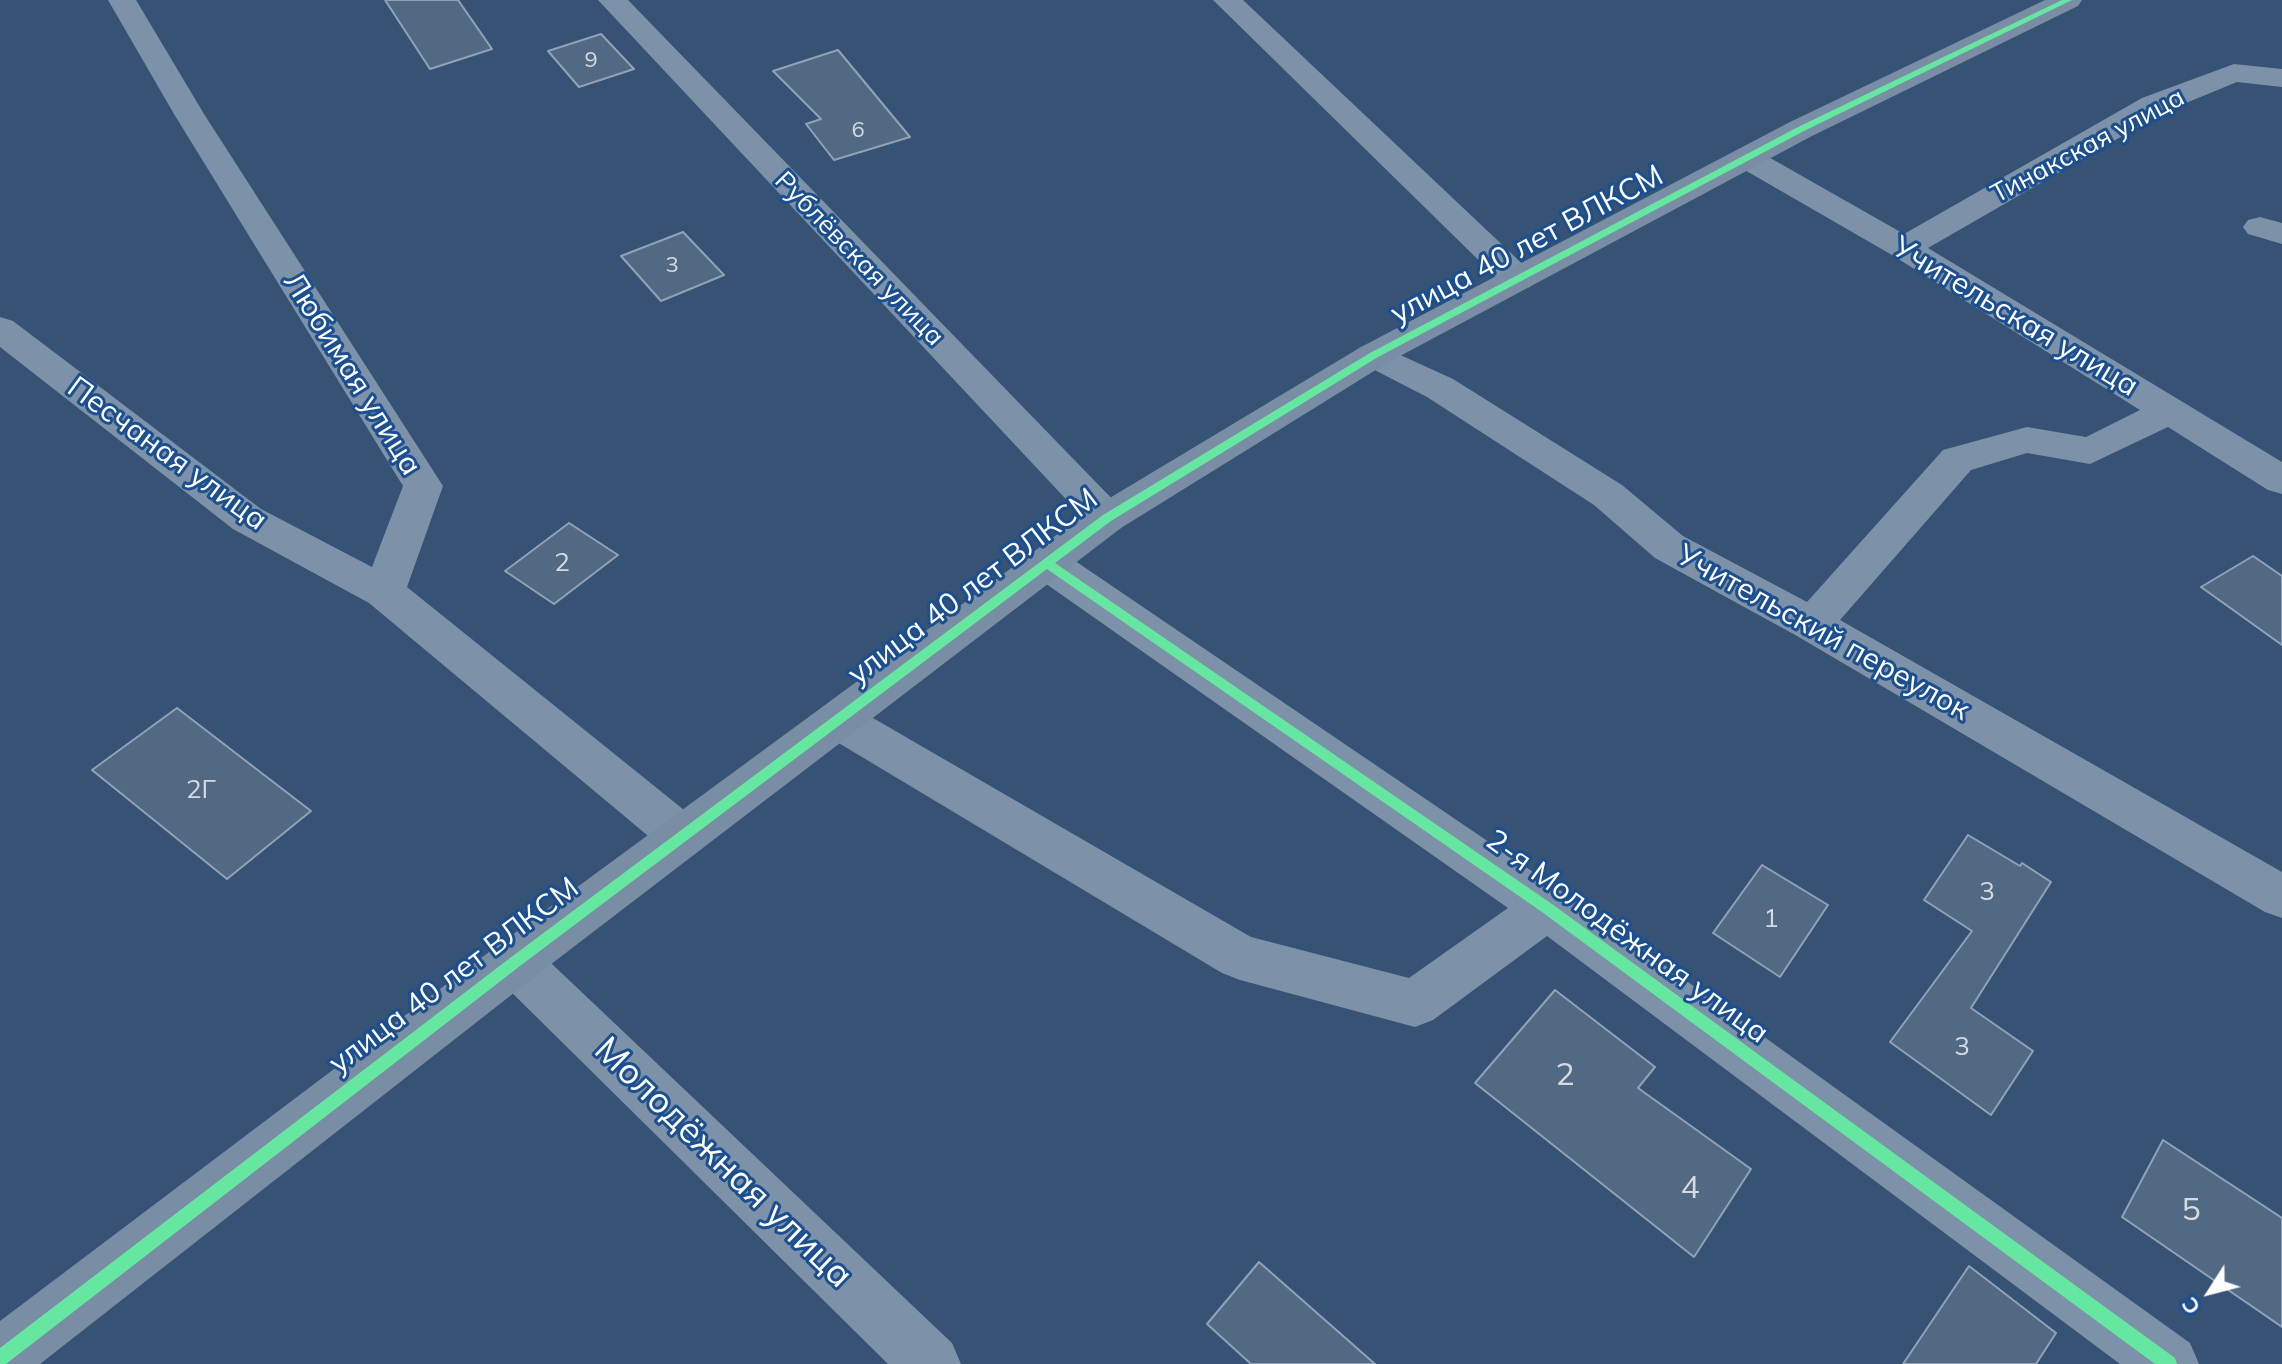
<!DOCTYPE html>
<html>
<head>
<meta charset="utf-8">
<style>
	body { margin:0 }
	#map { position:relative; width:2282px; height:1364px; overflow:hidden; background:#365274; font-family:Mulish,sans-serif }
	canvas { display:block }
	.north { position:absolute; left:2170px; top:1252px; width:80px; height:80px; -webkit-text-stroke:6px #1b4f8f; paint-order:stroke; rotate:234deg; font-size:22px; font-weight:700; line-height:32px; text-align:center; color:#fff }
	.north::after { content:''; display:block; margin:auto; width:28px; height:36px; background:#fff; clip-path:polygon(50% 0,100% 100%,50% 72%,0 100%) }
</style>
</head>
<body>
<div id="map">
<canvas width="2282" height="1364"></canvas>
<div class="north">С</div>
</div>
<script>
const c = document.querySelector('canvas').getContext('2d');
c.lineJoin = 'round';
function paint(path, color) { c.fillStyle = color; c.fill(path, 'evenodd'); }
const shape = rows => new Path2D(rows.map(r => 'M' + r).join(''));
function stroke(path, color, width, dash) { c.strokeStyle = color; c.lineWidth = width; c.lineCap = dash ? 'butt' : 'round'; c.setLineDash(dash || []); c.stroke(path); }
function label(font, color, halo, rows, align = 'center') {
  c.font = font + ' Mulish,sans-serif'; c.lineWidth = 6; c.setLineDash([]); c.textBaseline = 'middle'; c.strokeStyle = halo; c.fillStyle = color; for (const [text, x, y, turn = 0] of rows) {
    c.save(); c.translate(x, y); c.rotate((+turn || 0) * Math.PI / 180); c.textAlign = isNaN(turn) ? turn : align; if (halo) c.strokeText(text, 0, 0); c.fillText(text, 0, 0); c.restore();
  }
}
const building = shape([
	[385,0,458,0,492,49,430,69,385,0],
	[601,34,634,69,579,87,548,51,601,34],
	[838,50,910,137,834,160,806,124,821,119,773,71,838,50],
	[683,232,724,275,661,301,621,256,683,232],
	[569,523,618,555,554,604,505,571,569,523],
	[2253,556,2282,576,2282,645,2201,587,2253,556],
	[177,708,311,811,227,879,92,770,177,708],
	[1968,835,2020,866,2022,863,2051,882,1971,1008,2033,1051,1991,1115,1890,1042,1972,931,1924,900,1968,835],
	[1762,865,1828,905,1780,977,1713,933,1762,865],
	[1555,990,1655,1067,1638,1088,1751,1169,1694,1257,1475,1083,1555,990],
	[2163,1140,2282,1218,2282,1327,2122,1217,2163,1140],
	[1259,1262,1375,1364,1251,1364,1207,1324,1259,1262],
	[1969,1266,2056,1333,2036,1364,1903,1364,1969,1266]
]);
paint(building, '#526984');
stroke(building, '#92a2b6', 2);
paint(shape([
	[108,0,136,0,204,114,443,486,407,587,699,822,706,836,699,850,682,856,665,850,369,603,233,529,0,347,0,317,13,321,261,509,372,567,403,486,174,114,108,0],
	[598,0,628,0,1121,508,1127,518,1121,528,1107,532,1093,528,598,0],
	[1213,0,1243,0,1530,271,1535,279,1530,287,1518,290,1506,287,1213,0],
	[2234,64,2282,69,2282,87,2237,82,2164,112,1928,248,2282,462,2282,494,2268,490,2168,427,2090,464,2027,453,1971,470,1840,620,2282,872,2282,918,2265,912,1797,636,1655,558,1594,505,1427,397,1361,363,1356,355,1361,347,1374,343,1453,379,1622,485,1683,536,1807,602,1943,450,2027,427,2086,437,2140,410,1892,255,1736,165,1731,158,1736,151,1747,148,1758,151,1904,234,2142,98,2234,64],
	[2260,217,2282,223,2282,244,2248,234,2243,227,2248,220,2260,217],
	[1047,548,1062,552,1564,893,2190,1343,2199,1364,2120,1364,1547,936,1433,1020,1415,1027,1240,980,1222,973,822,733,816,720,822,707,838,702,854,707,1251,937,1409,978,1508,908,1032,574,1026,563,1032,552,1047,548],
	[515,939,533,946,952,1343,961,1364,888,1364,497,978,490,962,497,946,515,939]
]), '#7d92a8');
paint(shape([
	[2045,0,2082,0,2078,6,1812,136,1387,363,1121,528,533,978,40,1364,0,1364,0,1321,497,946,1093,508,1361,347,1790,122,2045,0]
]), '#798da4');
paint(shape([
	[2062,0,2072,0,1804,131,1378,357,1111,521,1055,563,1552,904,2175,1358,2177,1364,2155,1364,1542,912,1047,569,520,966,6,1364,0,1364,0,1348,510,958,1103,515,1370,353,1798,127,2062,0]
]), '#66e7a1');
label('22px', '#d4dae0', null, [
	["9",591,60],
	["6",858,130],
	["3",672,265]
]);
label('26px', '#fff', '#1b4f8f', [
	["Тинакская улица",2088,146,-28],
	["Рублёвская улица",859,259,46]
]);
label('26px', '#d4dae0', null, [
	["2",562,563],
	["2Г",201,790],
	["3",1987,892],
	["1",1771,919],
	["3",1962,1047]
]);
label('30px', '#fff', '#1b4f8f', [
	["улица 40 лет ВЛКСМ",1527,245,-28],
	["Учительская улица",2015,317,31],
	["Любимая улица",352,374,58],
	["Песчаная улица",167,454,36],
	["улица 40 лет ВЛКСМ",973,587,-37],
	["Учительский переулок",1823,633,29],
	["2-я Молодёжная улица",1627,937,36],
	["улица 40 лет ВЛКСМ",454,976,-37]
]);
label('32px', '#d4dae0', null, [
	["2",1565,1075],
	["4",1690,1188],
	["5",2191,1210]
]);
label('36px', '#fff', '#1b4f8f', [
	["Молодёжная улица",723,1163,44]
]);
</script>
</body>
</html>
